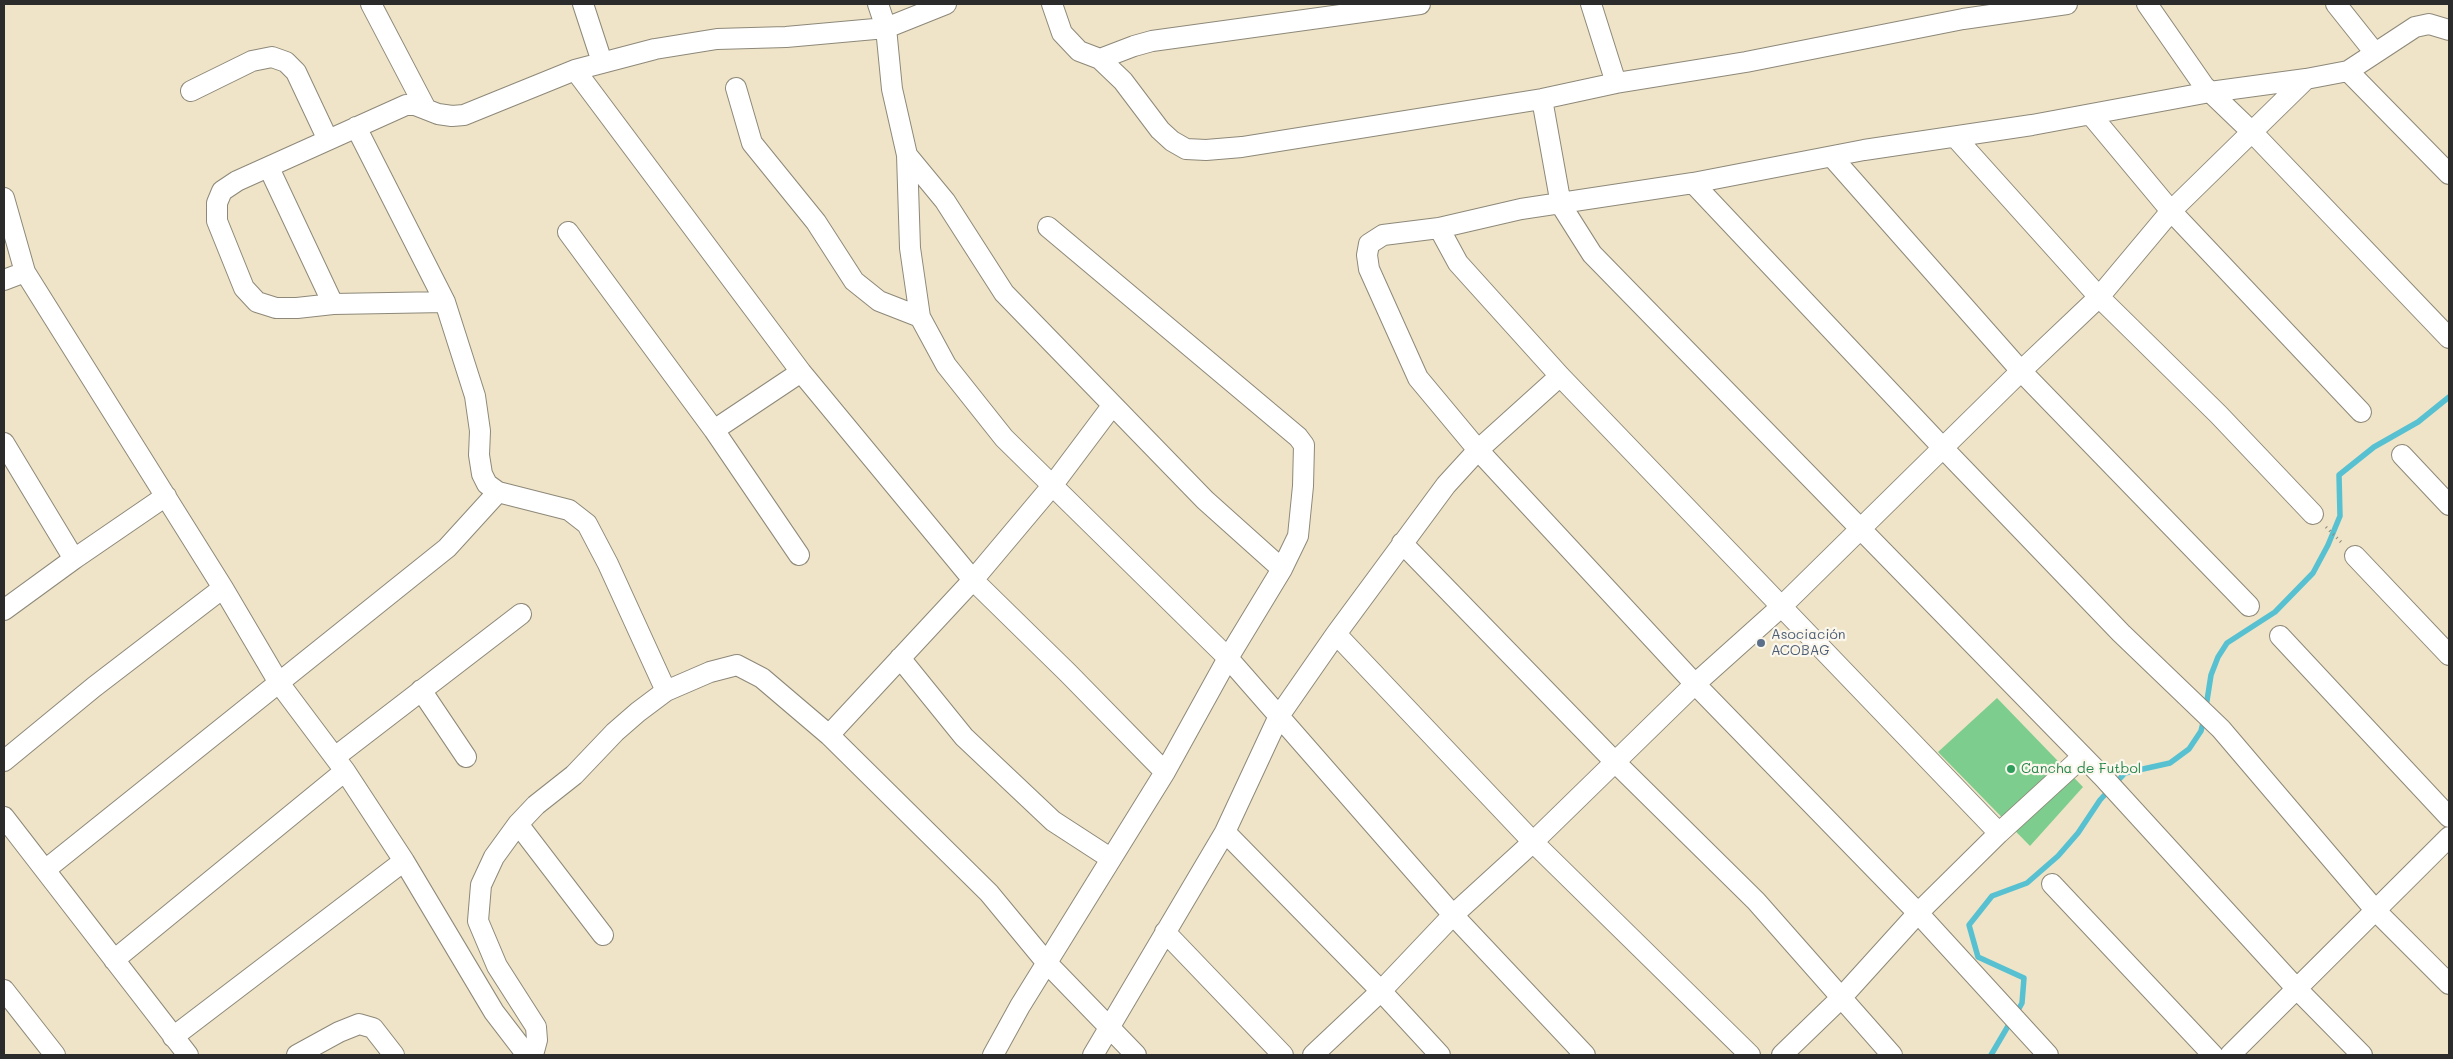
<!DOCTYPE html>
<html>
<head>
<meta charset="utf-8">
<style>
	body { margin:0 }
	#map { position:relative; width:2453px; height:1059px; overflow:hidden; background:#efe4c7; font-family:Mali,sans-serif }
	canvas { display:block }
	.frame { position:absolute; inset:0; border:5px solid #2b2b2b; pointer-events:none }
</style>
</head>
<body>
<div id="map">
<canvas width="2453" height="1059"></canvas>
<div class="frame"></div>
</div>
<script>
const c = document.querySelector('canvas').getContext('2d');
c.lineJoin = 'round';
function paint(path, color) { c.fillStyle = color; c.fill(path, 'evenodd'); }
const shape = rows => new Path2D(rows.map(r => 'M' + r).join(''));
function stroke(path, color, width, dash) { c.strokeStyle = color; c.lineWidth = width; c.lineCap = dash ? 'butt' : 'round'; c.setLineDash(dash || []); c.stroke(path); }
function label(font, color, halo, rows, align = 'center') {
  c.font = font + ' Mali,sans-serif'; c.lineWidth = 4.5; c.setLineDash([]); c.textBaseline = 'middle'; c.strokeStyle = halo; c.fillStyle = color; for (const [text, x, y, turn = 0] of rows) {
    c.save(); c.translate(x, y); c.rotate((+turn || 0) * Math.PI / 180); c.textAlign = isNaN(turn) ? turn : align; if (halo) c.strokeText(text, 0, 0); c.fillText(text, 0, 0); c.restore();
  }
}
paint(shape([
	[1997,698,2083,787,2030,846,1938,752]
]), '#7dce8e');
stroke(shape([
	[2206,707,2211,675,2218,657,2227,643,2275,612,2313,573,2328,545,2340,516,2339,475,2374,447,2418,422,2449,397],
	[2016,1014,2022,1003,2024,978,1978,957,1969,925,1992,896,2027,883,2058,856,2078,833,2100,800,2125,773,2170,763,2189,749,2201,731,2204,719],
	[1991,1055,2011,1021]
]), '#57c1d2', 5.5);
const minor = shape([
	[371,4,426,109],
	[583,4,602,62],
	[878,4,886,28,892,89,907,155,910,248,920,317,946,365,1004,438,1228,658,1453,915,1585,1055],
	[1052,4,1062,33,1079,51,1100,59,1134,46,1152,41,1420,4],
	[1591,4,1616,83],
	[2147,4,2204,86,2252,132,2449,338],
	[2336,4,2375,53],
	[1100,59,1123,81,1160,130,1172,141,1186,149,1206,150,1242,147,1542,99,1616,83,1746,62,1963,19,2067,4],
	[575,70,801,372,973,580,1068,673,1165,772],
	[2348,71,2449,174],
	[736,88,752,143,816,222,854,281,879,301,920,317],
	[191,91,252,61,272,57,286,62,296,72,328,140],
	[1542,99,1561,205,1592,254,2103,777,2296,988,2362,1055],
	[2091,115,2171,211,2361,412],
	[356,127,445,302,475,396,480,431,479,455,482,474,487,484,498,492,569,510,587,524,608,564,666,691],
	[1956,138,2099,297,2219,415,2313,514],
	[907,155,945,201,1004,293,1205,500,1282,569],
	[1832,157,2021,371,2249,606],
	[269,168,333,304],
	[1693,183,1943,448,2121,633,2221,729,2376,911,2449,984],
	[4,198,25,272,223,588,279,683,345,771,404,861,494,1012,527,1055],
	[1439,228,1458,263,1560,376,1999,833,1918,913,1841,998,1782,1055],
	[568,232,714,430,799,555],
	[4,280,25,272],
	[445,302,333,304,297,308,276,308,257,302,244,288,217,221,217,203,222,191,237,181,406,105,415,105,438,114,452,116,464,115,575,70,655,49,717,39,786,37,886,28,946,4],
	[714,430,801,372],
	[4,443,74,559],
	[2402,455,2449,505],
	[1402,543,1616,763,1756,901,1892,1055],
	[2355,556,2449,655],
	[4,610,74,559,166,496],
	[1336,634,1533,842,1750,1055],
	[2280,636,2449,817],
	[900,658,964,737,1053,821,1110,858],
	[421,690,466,757],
	[829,735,973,580,1052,486,1112,406],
	[335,757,521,614],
	[4,761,94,687,223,588],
	[4,817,188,1055],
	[518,824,603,935],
	[1225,832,1381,991,1440,1055],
	[1999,833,2082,757],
	[45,870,447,548,498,492],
	[2052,884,2213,1055],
	[1165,932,1283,1055],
	[114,960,345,771],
	[4,990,55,1055],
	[173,1037,404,861],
	[297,1055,339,1032,359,1024,373,1028,394,1055],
	[533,1055,537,1040,536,1027,497,966,478,921,481,885,494,857,518,824,536,805,574,775,615,732,638,712,666,691,710,672,737,665,762,678,829,735,989,893,1046,962,1136,1055],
	[993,1055,1020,1006,1165,772,1228,658,1282,569,1298,536,1303,486,1304,445,1298,437,1048,227],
	[1093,1055,1225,832,1279,716,1336,634,1446,485,1478,450,1560,376],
	[1313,1055,1381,991,1453,915,1533,842,1695,684,1782,606,2021,371,2099,297,2171,211,2306,79,2348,71,2415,27,2429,24,2449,30],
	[2048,1055,1918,913,1695,684,1478,450,1418,378,1369,269,1367,255,1369,244,1383,235,1439,228,1521,209,1693,183,1864,150,2032,125,2210,92,2306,79],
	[2230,1055,2449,837]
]);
stroke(minor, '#8d8879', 22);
stroke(shape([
	[2326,527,2342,543]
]), '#8d8879', 3, [1, 4]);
stroke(minor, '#fff', 20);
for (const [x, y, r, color] of [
	[1761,643,5,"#5c6f8a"],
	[2011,769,5,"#2e9e5b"]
]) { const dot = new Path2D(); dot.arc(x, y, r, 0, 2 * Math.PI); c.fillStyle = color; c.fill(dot); stroke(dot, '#fbf7ec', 2); }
label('14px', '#4e5e75', '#fbf7ec', [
	["Asociación",1771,635],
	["ACOBAG",1771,651]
], 'left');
label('14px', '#27864d', '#fbf7ec', [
	["Cancha de Futbol",2021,769]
], 'left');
</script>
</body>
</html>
